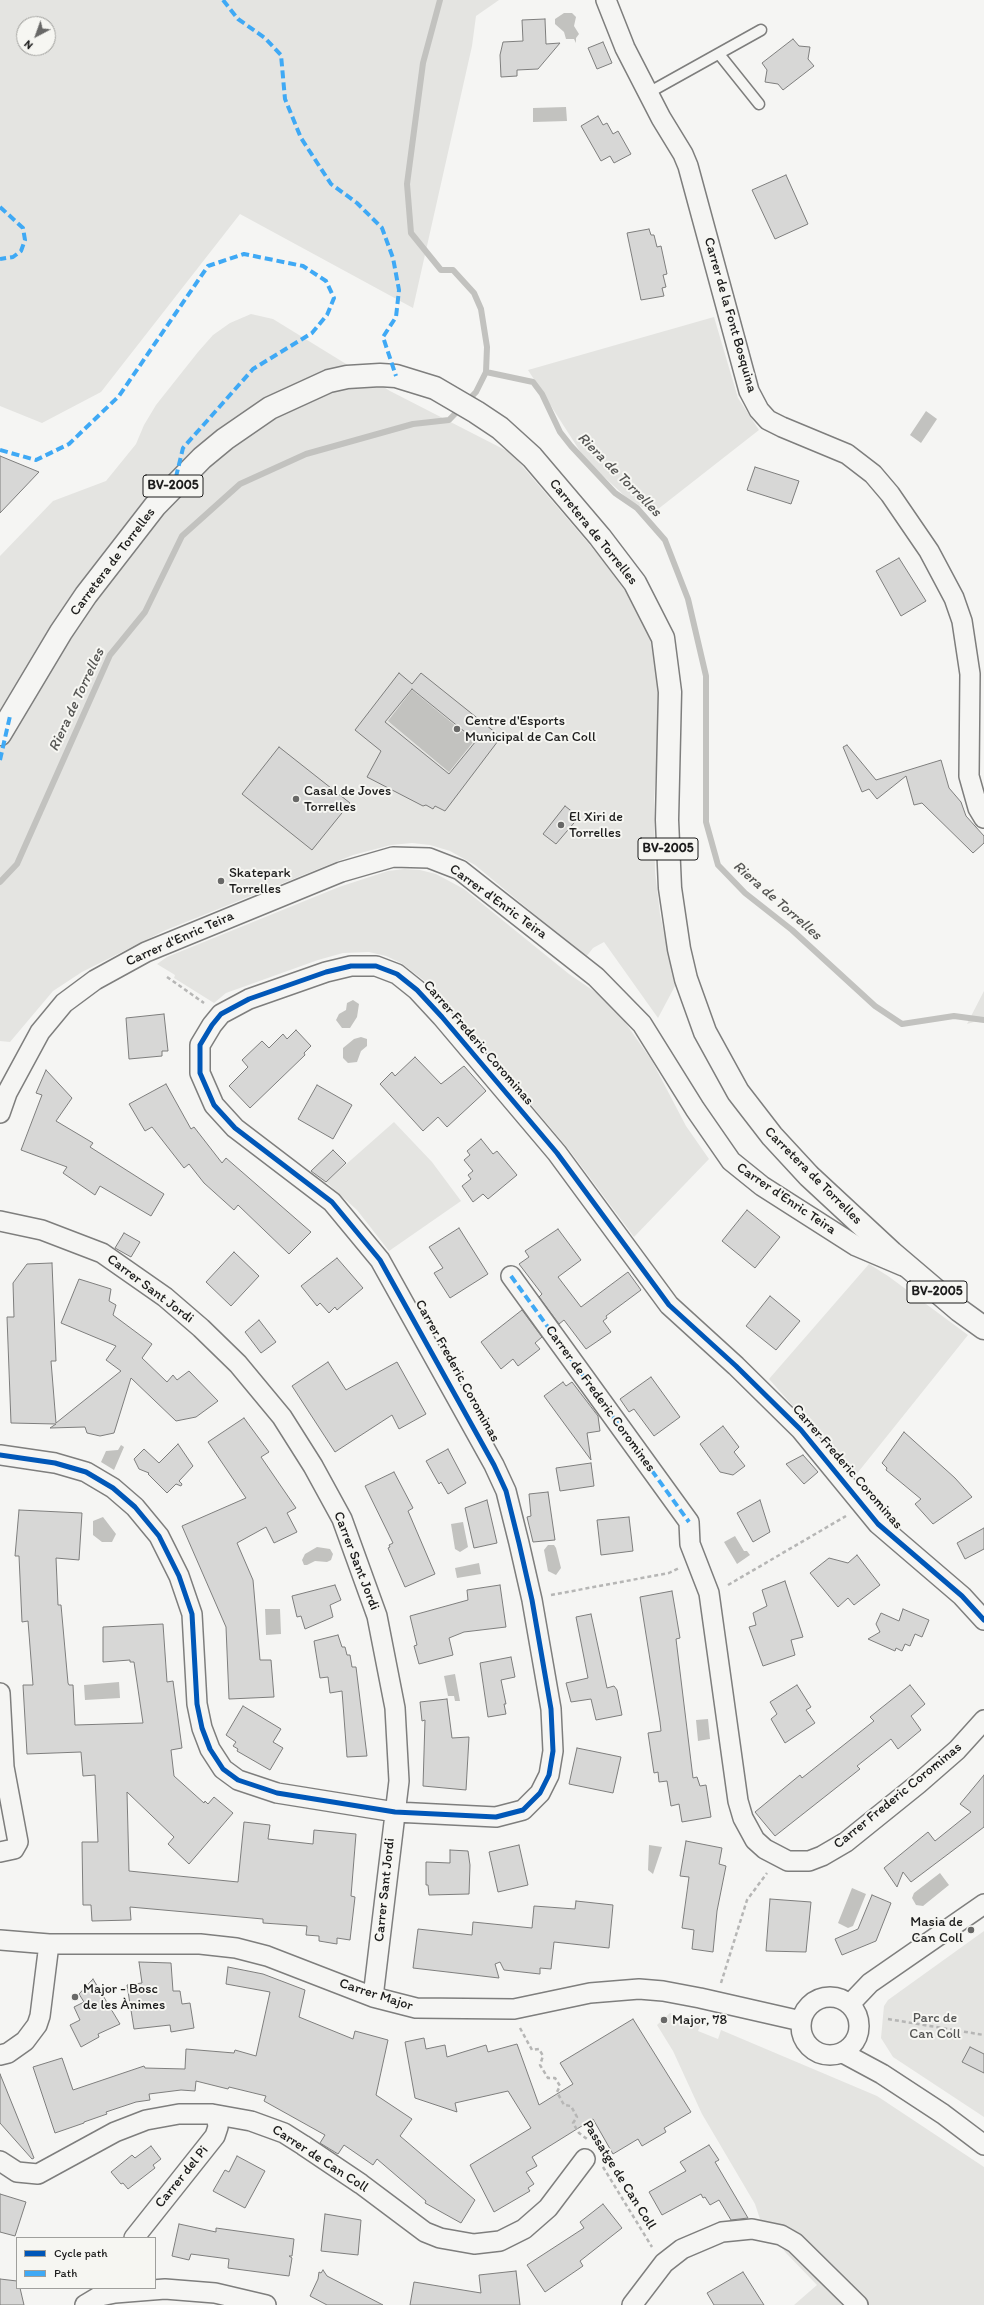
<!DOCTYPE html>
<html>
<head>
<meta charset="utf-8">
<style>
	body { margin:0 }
	#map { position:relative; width:984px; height:2305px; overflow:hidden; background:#f5f5f3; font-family:Itim,sans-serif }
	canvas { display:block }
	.legend { position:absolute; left:16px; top:2237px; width:140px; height:52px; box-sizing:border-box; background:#f6f6f2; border:1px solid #9f9f9c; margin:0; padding:5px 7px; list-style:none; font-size:12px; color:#1c1c1c }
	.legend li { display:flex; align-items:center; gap:8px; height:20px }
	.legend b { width:20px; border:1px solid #9f9f9c }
	.north { position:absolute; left:16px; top:16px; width:40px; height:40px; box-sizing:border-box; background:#f6f6f2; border:1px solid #9f9f9c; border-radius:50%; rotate:221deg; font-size:11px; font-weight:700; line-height:16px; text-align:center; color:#1c1c1c }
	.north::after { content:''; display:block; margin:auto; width:14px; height:18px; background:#686867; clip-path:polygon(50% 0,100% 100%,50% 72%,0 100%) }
</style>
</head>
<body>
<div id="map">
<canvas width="984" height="2305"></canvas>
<ul class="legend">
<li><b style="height:5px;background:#0057b8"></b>Cycle path</li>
<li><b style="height:5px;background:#3fa9f5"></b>Path</li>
</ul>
<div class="north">N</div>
</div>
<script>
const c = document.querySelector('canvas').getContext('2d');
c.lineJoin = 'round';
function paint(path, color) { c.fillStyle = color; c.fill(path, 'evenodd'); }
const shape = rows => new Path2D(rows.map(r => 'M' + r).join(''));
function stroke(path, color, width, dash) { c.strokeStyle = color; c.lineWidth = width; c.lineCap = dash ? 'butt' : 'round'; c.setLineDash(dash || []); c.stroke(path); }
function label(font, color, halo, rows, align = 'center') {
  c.font = font + ' Itim,sans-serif'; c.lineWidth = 4; c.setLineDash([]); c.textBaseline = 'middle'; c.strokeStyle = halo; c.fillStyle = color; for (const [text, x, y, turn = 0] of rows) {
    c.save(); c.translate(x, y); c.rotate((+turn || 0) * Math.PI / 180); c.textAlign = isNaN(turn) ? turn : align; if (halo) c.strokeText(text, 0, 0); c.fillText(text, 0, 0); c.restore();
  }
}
paint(shape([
	[0,0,499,0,476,16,472,46,413,308,240,214,101,392,42,423,0,406],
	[24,24,48,24,48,48,24,48],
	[251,314,273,319,390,391,511,453,601,558,633,602,647,629,654,654,658,678,660,708,654,799,655,872,660,914,675,986,658,1018,604,942,593,948,586,957,475,865,450,851,430,845,412,843,391,845,353,855,166,930,82,972,53,991,10,1042,0,1041,0,556,53,501,106,481,136,444,144,425,156,405,198,352,213,335,230,323],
	[714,317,738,398,759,430,653,513,629,500,585,459,528,370],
	[404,869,420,870,436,874,464,889,569,974,604,998,618,1012,652,1061,686,1126,709,1159,634,1237,570,1151,465,1026,426,982,401,963,386,956,369,952,343,953,318,960,226,993,214,1003,174,978,175,975,157,964,167,957,339,887,388,871],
	[984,991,984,1019,967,1024],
	[394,1122,432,1162,461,1201,389,1251,357,1210,326,1182],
	[869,1264,888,1276,968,1335,855,1476,769,1379],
	[984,1931,984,2117,893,2057,881,2038,884,2006,888,2000],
	[670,2013,702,2022,698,2031,718,2039,721,2030,877,2096,984,2167,984,2305,794,2305,817,2285,786,2253,760,2219,755,2204,702,2114,673,2051,657,2025]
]), '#e4e4e1');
paint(shape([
	[564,13,572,13,576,17,574,26,579,34,576,38,576,43,574,39,566,39,564,32,555,24,555,19],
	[566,107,567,121,533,122,533,108],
	[926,411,937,419,921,443,910,435],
	[412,690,474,741,449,772,388,721],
	[353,1000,359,1004,357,1017,350,1028,342,1028,336,1020,339,1014,346,1010,347,1003],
	[361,1037,367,1039,367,1046,361,1051,357,1062,348,1063,343,1058,343,1048,354,1039],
	[121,1445,124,1447,114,1470,101,1462,106,1451,118,1450],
	[103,1517,116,1534,112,1542,102,1542,93,1535,93,1521],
	[463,1522,468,1547,460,1552,455,1549,451,1524],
	[735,1536,744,1551,747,1551,750,1555,737,1564,724,1542],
	[548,1545,554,1545,556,1548,561,1568,556,1575,548,1571,544,1550],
	[317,1547,330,1549,333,1554,331,1560,327,1562,315,1561,307,1565,304,1565,302,1560,305,1554],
	[479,1563,481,1574,457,1578,455,1568],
	[265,1609,280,1609,281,1634,266,1635],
	[455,1674,460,1701,455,1701,454,1696,448,1696,444,1676],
	[119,1682,120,1698,85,1700,84,1685],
	[708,1719,710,1739,698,1741,696,1720],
	[649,1845,662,1847,653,1874,648,1870],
	[940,1873,949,1885,923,1906,916,1905,912,1898,914,1893],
	[852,1888,866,1894,853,1926,848,1928,838,1923]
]), '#c2c2bf');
stroke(shape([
	[440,0,423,63,407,184,411,233,441,270,453,270,474,293,481,309,487,347,486,372],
	[0,882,17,864,110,655,145,612,182,536,240,484,306,454,413,424,449,420,476,392,486,372,533,382,542,394,560,432,571,446,615,493,637,508,665,540,688,599,706,676,706,822,718,865,745,893,792,930,875,1006,902,1024,954,1016,984,1020]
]), '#c2c2bf', 6);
const building = shape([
	[545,19,546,44,560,43,538,69,517,70,517,76,501,77,500,55,503,42,523,41,522,20,545,19],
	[793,39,799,46,810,47,808,59,814,66,783,90,778,84,765,82,767,70,762,63,793,39],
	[603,42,612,63,597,69,588,48,603,42],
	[598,116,603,125,607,123,613,134,618,131,631,154,614,163,610,156,601,161,581,126,598,116],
	[786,175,808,224,775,239,752,190,786,175],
	[649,229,651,235,654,235,657,247,661,246,667,274,663,275,666,287,662,288,664,296,641,300,627,233,649,229],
	[0,456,39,472,0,513,0,456],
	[755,467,799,481,791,504,747,490,755,467],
	[899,558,926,601,901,616,876,571,899,558],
	[399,673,412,684,421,673,501,737,445,811,435,806,433,809,426,805,423,806,367,777,381,751,355,730,399,673],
	[412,689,476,741,449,774,385,722,412,689],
	[847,745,876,780,941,760,949,788,961,802,966,816,984,836,984,843,973,853,922,803,914,805,906,776,877,799,869,789,862,792,843,747,847,745],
	[279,747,350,803,312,850,242,794,279,747],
	[565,806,579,817,556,844,543,834,565,806],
	[164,1014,168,1051,162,1051,162,1056,129,1059,126,1018,164,1014],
	[296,1030,311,1046,304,1053,305,1055,250,1108,229,1086,248,1067,242,1060,262,1041,269,1048,283,1034,287,1039,296,1030],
	[415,1057,441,1084,464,1066,486,1091,447,1127,438,1117,423,1131,380,1084,392,1072,395,1076,415,1057],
	[46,1070,72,1098,56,1121,93,1143,90,1147,164,1194,151,1216,100,1186,95,1195,63,1173,67,1167,21,1150,42,1095,36,1093,46,1070],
	[166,1084,191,1129,194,1127,222,1163,226,1158,311,1232,289,1254,238,1205,234,1210,204,1183,189,1164,184,1168,152,1127,145,1131,129,1104,166,1084],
	[317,1085,352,1105,333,1139,298,1119,317,1085],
	[481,1139,493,1154,497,1151,517,1175,488,1199,483,1194,473,1202,462,1186,471,1179,468,1175,473,1171,464,1160,470,1155,467,1151,481,1139],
	[333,1150,346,1163,326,1182,311,1171,333,1150],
	[747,1210,780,1237,755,1268,722,1241,747,1210],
	[459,1228,488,1274,450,1298,434,1273,443,1268,429,1247,459,1228],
	[558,1229,581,1260,558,1277,581,1307,628,1272,641,1290,606,1316,607,1318,603,1321,611,1332,586,1349,564,1320,559,1324,539,1297,542,1294,519,1264,529,1257,525,1251,558,1229],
	[124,1233,140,1242,131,1257,115,1248,124,1233],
	[234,1252,259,1276,231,1306,206,1282,234,1252],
	[337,1258,363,1288,337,1310,335,1307,329,1313,320,1303,317,1306,301,1286,337,1258],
	[52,1263,56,1361,51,1361,56,1423,121,1371,106,1360,116,1346,61,1323,79,1279,111,1289,109,1301,116,1305,113,1315,152,1344,142,1358,167,1382,173,1375,177,1380,189,1371,218,1401,196,1417,176,1421,131,1378,114,1433,100,1436,87,1433,85,1427,50,1428,56,1424,11,1423,7,1317,14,1317,13,1283,27,1264,52,1263],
	[770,1296,800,1321,776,1350,746,1326,770,1296],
	[522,1310,542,1337,535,1343,540,1349,518,1366,513,1359,501,1369,481,1342,522,1310],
	[259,1320,276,1342,261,1353,245,1332,259,1320],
	[328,1362,346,1390,397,1362,426,1414,399,1429,392,1415,335,1452,292,1386,328,1362],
	[651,1377,680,1417,654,1436,634,1409,629,1412,620,1399,651,1377],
	[563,1382,566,1386,572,1382,598,1416,600,1431,587,1433,591,1460,544,1396,563,1382],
	[244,1418,269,1452,261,1457,296,1508,287,1513,297,1532,274,1543,266,1527,237,1543,253,1580,260,1660,271,1660,274,1697,229,1699,226,1627,182,1526,246,1498,208,1442,244,1418],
	[723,1426,739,1447,734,1452,745,1466,733,1475,720,1472,700,1444,723,1426],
	[904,1432,955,1478,972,1497,933,1524,915,1504,921,1499,886,1470,887,1468,882,1463,904,1432],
	[178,1444,193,1466,179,1481,182,1484,181,1486,176,1484,167,1493,148,1474,149,1473,139,1469,134,1459,144,1449,159,1463,178,1444],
	[448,1449,466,1483,448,1494,441,1482,439,1484,426,1461,448,1449],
	[803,1455,818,1472,804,1484,786,1464,803,1455],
	[591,1463,594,1486,560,1491,556,1468,591,1463],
	[394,1472,413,1508,408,1511,435,1574,405,1587,388,1548,390,1547,389,1545,393,1543,365,1486,394,1472],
	[548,1492,555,1540,533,1542,527,1517,531,1516,529,1494,548,1492],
	[487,1500,497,1543,474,1548,465,1508,487,1500],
	[760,1500,770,1532,753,1542,737,1513,760,1500],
	[19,1510,82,1513,79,1560,56,1558,58,1605,61,1605,68,1683,69,1685,73,1685,75,1725,143,1723,134,1662,130,1662,130,1660,103,1662,103,1627,163,1624,167,1682,173,1681,182,1748,171,1750,174,1776,204,1803,205,1801,208,1804,214,1797,233,1813,189,1864,168,1844,174,1837,127,1792,129,1871,238,1882,244,1822,270,1825,268,1839,313,1844,314,1830,356,1834,351,1896,355,1897,350,1940,337,1938,337,1944,319,1941,319,1936,306,1935,307,1926,263,1923,263,1919,130,1907,131,1920,92,1921,91,1905,83,1905,82,1842,98,1842,95,1775,83,1776,81,1752,27,1754,23,1685,33,1685,28,1621,22,1622,19,1556,15,1556,19,1510],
	[629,1517,633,1551,601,1555,597,1520,629,1517],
	[984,1528,984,1549,965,1559,957,1543,984,1528],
	[857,1555,880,1585,854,1605,848,1598,838,1607,810,1573,829,1558,848,1563,857,1555],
	[785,1581,803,1637,791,1640,795,1655,763,1666,749,1627,756,1625,753,1613,767,1606,762,1590,785,1581],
	[335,1585,341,1600,330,1605,333,1617,305,1629,301,1616,297,1617,292,1596,335,1585],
	[500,1585,506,1627,464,1632,449,1638,453,1655,419,1664,414,1646,417,1645,410,1616,468,1600,467,1590,500,1585],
	[672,1591,680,1638,676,1639,693,1778,697,1777,700,1786,706,1785,711,1817,682,1822,679,1804,671,1806,667,1781,659,1782,658,1772,654,1773,648,1733,661,1731,660,1722,640,1597,672,1591],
	[903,1609,929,1620,922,1637,915,1634,910,1646,905,1644,902,1651,896,1648,895,1651,868,1639,880,1632,876,1624,881,1613,899,1621,903,1609],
	[591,1614,607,1688,614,1686,617,1690,622,1715,596,1720,591,1699,571,1702,566,1683,588,1678,576,1617,591,1614],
	[338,1635,342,1647,345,1647,347,1655,350,1655,352,1667,356,1667,367,1756,347,1757,342,1691,330,1693,328,1677,320,1678,314,1641,338,1635],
	[511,1657,515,1677,501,1680,506,1704,504,1704,506,1714,488,1717,480,1663,511,1657],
	[797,1685,811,1707,806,1710,815,1723,785,1743,771,1719,777,1714,770,1702,797,1685],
	[910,1685,925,1704,911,1716,921,1730,898,1749,891,1739,857,1766,860,1769,775,1836,755,1812,800,1775,802,1778,874,1721,870,1717,910,1685],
	[447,1699,452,1738,469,1737,466,1790,423,1786,425,1720,422,1721,420,1702,447,1699],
	[243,1706,281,1729,273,1742,283,1748,270,1770,237,1751,238,1749,233,1746,236,1742,226,1735,243,1706],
	[577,1748,621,1757,613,1793,569,1784,577,1748],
	[984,1775,984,1827,911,1882,903,1872,897,1887,884,1868,928,1832,935,1841,971,1812,960,1804,984,1775],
	[686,1841,722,1848,719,1864,726,1866,717,1911,713,1952,692,1949,694,1930,682,1928,689,1877,680,1876,686,1841],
	[519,1845,528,1885,498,1892,489,1852,519,1845],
	[450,1850,468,1851,470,1865,469,1894,429,1895,428,1885,426,1885,426,1862,450,1863,450,1850],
	[872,1895,891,1903,876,1941,842,1955,835,1939,858,1929,872,1895],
	[770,1899,811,1902,806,1952,766,1951,770,1899],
	[576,1901,613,1905,609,1948,554,1942,551,1969,540,1968,540,1974,504,1970,500,1962,495,1964,499,1978,413,1968,418,1929,472,1935,473,1922,532,1928,534,1906,575,1909,576,1901],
	[139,1962,171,1963,173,1991,180,1991,182,2004,190,2003,194,2028,171,2032,170,2025,134,2029,127,1985,142,1983,139,1962],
	[228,1967,263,1974,305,1990,299,2017,353,2039,355,2031,388,2040,376,2095,412,2119,400,2136,475,2200,461,2223,425,2203,426,2201,377,2159,373,2165,344,2145,338,2154,320,2143,325,2135,264,2101,266,2096,229,2087,228,2089,196,2081,195,2091,181,2090,149,2094,150,2100,136,2102,106,2112,107,2114,84,2122,84,2123,55,2133,33,2067,62,2058,73,2090,144,2066,145,2068,185,2069,186,2049,234,2053,235,2050,256,2056,270,1992,226,1984,228,1967],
	[93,1979,120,2024,98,2034,99,2037,81,2047,70,2025,80,2020,74,2007,84,2002,79,1994,93,1979],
	[633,2019,691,2112,664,2128,666,2132,642,2146,638,2139,613,2154,593,2119,532,2157,537,2166,526,2172,534,2184,528,2188,530,2191,494,2212,470,2165,531,2128,508,2091,455,2103,457,2112,415,2098,405,2042,424,2038,426,2049,445,2045,447,2057,486,2045,488,2052,517,2044,539,2105,573,2084,560,2063,633,2019],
	[970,2047,984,2054,984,2073,962,2062,970,2047],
	[0,2074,34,2158,32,2159,0,2123,0,2074],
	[709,2145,719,2160,715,2162,748,2218,731,2220,719,2200,710,2205,705,2197,703,2198,701,2194,662,2215,649,2192,686,2171,680,2162,709,2145],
	[151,2146,161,2159,153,2165,155,2168,128,2189,123,2183,121,2184,111,2172,132,2155,135,2158,151,2146],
	[237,2156,265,2171,245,2208,213,2191,225,2170,229,2172,237,2156],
	[0,2194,26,2202,15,2236,0,2232,0,2194],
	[603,2204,622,2228,580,2261,583,2266,545,2292,527,2265,584,2228,580,2222,603,2204],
	[325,2214,361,2220,358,2255,321,2251,325,2214],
	[179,2224,216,2232,216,2228,294,2239,292,2256,289,2256,292,2258,289,2276,228,2268,229,2259,191,2254,189,2260,172,2256,179,2224],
	[323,2270,327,2276,383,2305,327,2305,310,2296,318,2279,319,2272,321,2273,323,2270],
	[516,2271,520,2305,410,2305,414,2282,481,2293,479,2275,516,2271],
	[743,2272,764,2305,714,2305,707,2293,743,2272],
	[0,2279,17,2281,17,2288,20,2288,24,2305,0,2305,0,2279]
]);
paint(building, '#d7d7d6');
stroke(building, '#7e7e7d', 1);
const service = shape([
	[719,54,759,104],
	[648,93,761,30]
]);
const minor = shape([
	[606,0,625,48,661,118,683,154,688,166,749,391,759,410,768,420,782,427,847,454,873,474,890,494,929,551,954,598,962,621,970,674,969,776,978,808,984,818],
	[0,1113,7,1093,40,1032,64,1003,95,980,146,952,341,872,393,857,429,858,460,870,596,977,642,1024,695,1109,731,1161,762,1186,856,1246,903,1266],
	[0,1221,42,1230,102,1253,165,1297,201,1328,238,1364,282,1417,313,1466,342,1519,377,1616,395,1708,399,1781,373,1997],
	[511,1276,689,1522,690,1544,709,1593,738,1801,743,1818,755,1840,765,1849,788,1861,809,1861,822,1856,846,1842,918,1784,957,1750,984,1720],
	[0,1455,55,1463,86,1472,113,1488,135,1507,159,1536,179,1576,192,1614,197,1704,202,1728,210,1749,223,1769,238,1780,277,1793,395,1812,496,1817,523,1810,540,1793,549,1775,553,1751,551,1709,532,1600,519,1543,506,1491,494,1465,380,1260,332,1202,235,1128,214,1105,200,1073,200,1045,212,1025,221,1014,249,999,326,972,351,966,376,966,397,974,417,990,442,1017,557,1153,669,1305,736,1366,801,1430,878,1524,962,1596,984,1620],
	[0,1693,4,1767,18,1842,14,1849,0,1852],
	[0,1940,49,1944,200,1944,236,1948,267,1956,373,1997,416,2008,514,2009,590,1993,639,1989,663,1991,700,1998,801,2021],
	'801 2026a29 29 0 1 1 58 0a29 29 0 1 1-58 0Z',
	[850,2004,870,1983,984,1904],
	[843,2053,882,2074,943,2114,984,2145],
	[0,2055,8,2053,25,2041,37,2025,40,2016,49,1944],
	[0,2161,17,2172,38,2174,115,2132,146,2120,179,2114,212,2114,251,2121,284,2133,303,2145,361,2184,425,2232,440,2238,474,2244,500,2241,524,2229,548,2208,585,2159],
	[134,2238,215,2136,218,2127,217,2120,212,2114],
	[85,2305,100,2296,115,2293,165,2289,215,2293,266,2305],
	[632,2305,664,2263,682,2249,722,2232,752,2229,781,2235,795,2243,858,2305]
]);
const primary = shape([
	[0,734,61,632,86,595,155,506,202,458,225,439,270,408,329,381,347,377,380,375,396,376,435,388,476,412,500,428,532,457,600,537,635,583,663,638,670,692,667,820,670,888,679,949,686,979,705,1032,738,1092,772,1136,809,1176,892,1253,959,1310,984,1328]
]);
stroke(service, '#7e7e7d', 13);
stroke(minor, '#7e7e7d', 22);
stroke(primary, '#7e7e7d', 25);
stroke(shape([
	[167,977,204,1003],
	[728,1585,846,1516],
	[551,1595,669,1573,679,1568],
	[721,1983,747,1900,767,1873],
	[888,2019,984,2035],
	[520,2028,532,2050,539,2049,543,2056,540,2065,548,2078,555,2078,560,2086,557,2092,564,2105,571,2106,577,2117,573,2123,579,2133,587,2139],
	[603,2167,652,2247]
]), '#b6b6b5', 2.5, [4, 3]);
stroke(service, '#f5f5f3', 10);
stroke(minor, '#f5f5f3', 19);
stroke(primary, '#f5f5f3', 22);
stroke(shape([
	[223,0,238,19,265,38,281,55,285,99,301,138,331,184,357,203,382,228,393,258,399,290,396,317,383,337,396,376],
	[0,207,23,228,25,240,21,251,13,257,0,259],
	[0,450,36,460,69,444,119,396,208,266,244,254,303,266,326,281,334,298,327,315,312,333,253,369,183,448,174,485],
	[0,760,10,716],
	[511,1276,689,1522]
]), '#3fa9f5', 4, [8, 4]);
stroke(shape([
	[0,1455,55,1463,86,1472,113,1488,135,1507,159,1536,179,1576,192,1614,197,1704,202,1728,210,1749,223,1769,238,1780,277,1793,395,1812,496,1817,523,1810,540,1793,549,1775,553,1751,551,1709,532,1600,519,1543,506,1491,494,1465,380,1260,332,1202,235,1128,214,1105,200,1073,200,1045,212,1025,221,1014,249,999,326,972,351,966,376,966,397,974,417,990,442,1017,557,1153,669,1305,736,1366,801,1430,878,1524,962,1596,984,1620]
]), '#0057b8', 5);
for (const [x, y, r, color] of [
	[457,729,4,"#686867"],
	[296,799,4,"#686867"],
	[561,825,4,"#686867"],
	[221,881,4,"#686867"],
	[971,1930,4,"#686867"],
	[75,1997,4,"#686867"],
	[664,2020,4,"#686867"]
]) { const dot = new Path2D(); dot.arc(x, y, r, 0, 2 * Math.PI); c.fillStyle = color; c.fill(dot); stroke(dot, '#f6f6f2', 1.5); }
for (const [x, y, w] of [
	[173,486,60],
	[668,849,60],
	[937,1292,60]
]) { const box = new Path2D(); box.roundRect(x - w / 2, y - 11, w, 22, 3); c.fillStyle = '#f6f6f2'; c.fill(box); stroke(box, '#1c1c1c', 1); }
label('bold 13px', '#1c1c1c', null, [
	["BV-2005",173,486],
	["BV-2005",668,849],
	["BV-2005",937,1292]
]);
label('14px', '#1c1c1c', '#f6f6f2', [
	["Carrer de la Font Bosquina",730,315,74],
	["Carretera de Torrelles",593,532,51],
	["Carretera de Torrelles",113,562,-53],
	["Carrer d'Enric Teira",498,902,36],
	["Carrer d'Enric Teira",180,939,-24],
	["Carrer Frederic Corominas",478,1043,49],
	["Carretera de Torrelles",813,1176,45],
	["Carrer d'Enric Teira",786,1199,34],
	["Carrer Sant Jordi",150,1289,37],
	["Carrer Frederic Corominas",457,1371,61],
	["Carrer de Frederic Coromines",600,1399,54],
	["Carrer Frederic Corominas",847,1467,49],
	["Carrer Sant Jordi",356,1561,69],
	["Carrer Frederic Corominas",898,1796,-39],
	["Carrer Sant Jordi",385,1890,-84],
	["Carrer Major",376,1995,18],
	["Carrer de Can Coll",320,2159,33],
	["Passatge de Can Coll",619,2175,58],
	["Carrer del Pi",182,2177,-51]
]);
label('14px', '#1c1c1c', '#f6f6f2', [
	["Centre d'Esports",465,721],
	["Municipal de Can Coll",465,737],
	["Casal de Joves",304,791],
	["Torrelles",304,807],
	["El Xiri de",569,817],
	["Torrelles",569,833],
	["Skatepark",229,873],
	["Torrelles",229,889],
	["Masia de",963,1922,"right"],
	["Can Coll",963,1938,"right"],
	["Major - Bosc",83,1989],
	["de les Ànimes",83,2005],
	["Major, 78",672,2020]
], 'left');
label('14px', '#545453', '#f6f6f2', [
	["Parc de",935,2018],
	["Can Coll",935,2034]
]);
label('italic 15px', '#565654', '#f6f6f2', [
	["Riera de Torrelles",619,475,45],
	["Riera de Torrelles",77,700,-65],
	["Riera de Torrelles",777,901,41]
]);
</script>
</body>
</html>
